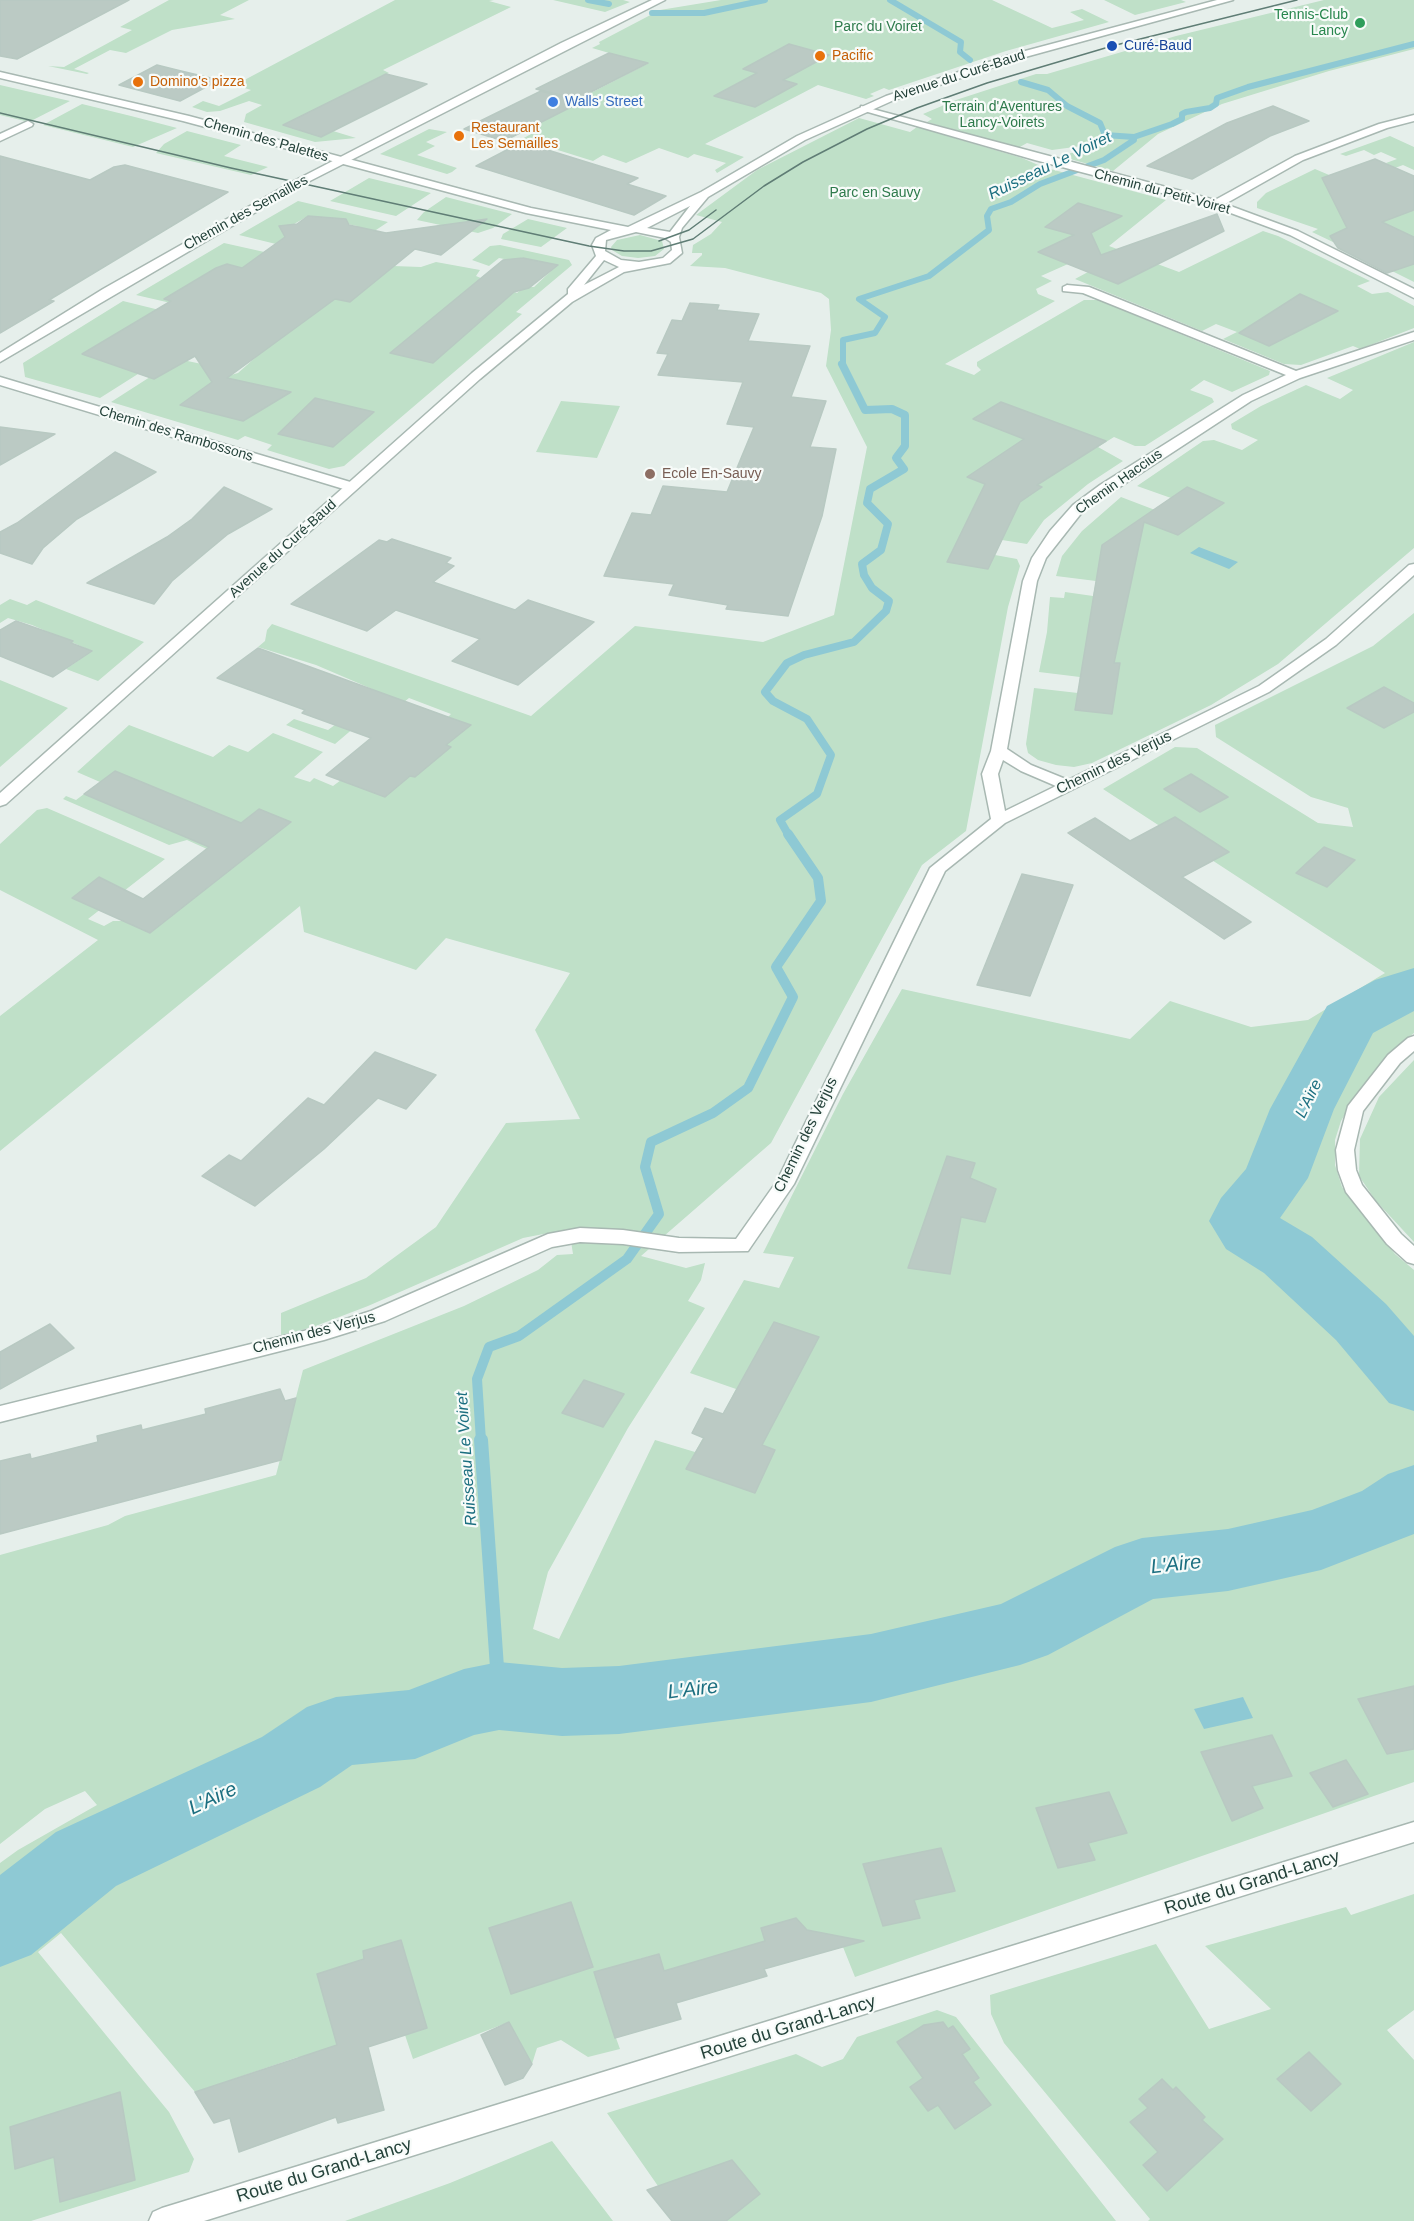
<!DOCTYPE html>
<html>
<head>
<meta charset="utf-8">
<style>
	body { margin:0 }
	canvas { display:block; background:#e6efeb }
</style>
</head>
<body>
<canvas width="1414" height="2221"></canvas>
<script>
const c = document.querySelector('canvas').getContext('2d');
c.lineJoin = 'round';
function paint(path, color) { c.fillStyle = color; c.fill(path, 'evenodd'); }
const shape = rows => new Path2D(rows.map(r => 'M' + r).join(''));
function stroke(path, color, width, dash) { c.strokeStyle = color; c.lineWidth = width; c.lineCap = dash ? 'butt' : 'round'; c.setLineDash(dash || []); c.stroke(path); }
function label(font, color, halo, rows, align = 'center') {
  c.font = font + ' Arial,sans-serif'; c.lineWidth = 4.5; c.setLineDash([]); c.textBaseline = 'middle'; c.strokeStyle = halo; c.fillStyle = color; for (const [text, x, y, turn = 0] of rows) {
    c.save(); c.translate(x, y); c.rotate((+turn || 0) * Math.PI / 180); c.textAlign = isNaN(turn) ? turn : align; if (halo) c.strokeText(text, 0, 0); c.fillText(text, 0, 0); c.restore();
  }
}
paint(shape([
	[169,0,249,0,220,15,235,19,172,30,126,53,110,50,74,69,89,73,87,74,48,66,64,67,132,30,120,27],
	[395,0,494,0,489,1,511,7,383,70,389,73,283,125,321,137,333,131,356,138,315,142,244,122,246,114,262,105,249,101,220,111,207,112,192,107,203,101,219,106,251,90,235,85],
	[553,0,623,0,630,2,605,12],
	[721,0,992,0,1052,28,1084,20,1070,12,1082,9,1109,22,1006,51,889,90,884,88,870,94,874,96,866,99,818,85,705,144,744,157,717,173,715,170,726,163,694,154,688,158,659,148,626,163,603,155,593,161,545,146,535,151,513,144,540,129,533,126,575,101,647,64,592,48,600,44,599,42,660,10],
	[1104,0,1181,0,1186,2,1135,15],
	[1324,0,1414,0,1414,49,1329,71,1222,104,1158,134,1113,171,1063,157,1071,153,1098,148,1097,144,1052,150,1027,143,1018,148,927,122,932,119,923,114,956,100,1036,74,1047,74,1176,36],
	[0,85,39,94,70,101,29,122,0,115],
	[82,104,131,116,177,128,133,147,43,125],
	[859,118,910,132,917,127,1022,158,1043,167,1166,200,1109,246,1179,272,1263,231,1278,236,1370,281,1357,286,1372,294,1388,292,1414,306,1414,328,1360,349,1353,346,1301,365,1284,364,1223,339,1237,332,1216,324,1202,331,1075,279,1088,272,1068,264,1041,276,1052,281,1036,289,1038,294,1055,301,945,364,974,375,981,370,977,366,977,362,1084,300,1098,300,1270,371,1269,375,1232,392,1204,380,1190,390,1212,398,1214,402,1145,446,1135,446,1114,437,1098,447,1123,461,1088,484,1044,520,1027,544,1002,540,995,555,1017,559,1020,566,1008,607,966,831,922,865,771,1143,641,1256,686,1268,705,1263,701,1280,688,1301,705,1308,628,1428,548,1572,533,1629,559,1639,655,1440,695,1452,703,1438,692,1433,705,1408,723,1414,736,1389,690,1373,744,1280,779,1288,794,1257,763,1253,843,1094,902,989,1130,1039,1170,1001,1251,1027,1308,1020,1385,973,1103,789,1175,747,1197,748,1318,823,1353,827,1348,808,1311,797,1216,737,1215,725,1373,646,1414,613,1414,1033,1405,1040,1351,1104,1341,1121,1335,1140,1335,1165,1342,1187,1395,1254,1414,1270,1414,1782,855,1977,843,1947,764,1969,755,1946,664,1971,659,1954,639,1959,616,2038,620,2049,588,2057,561,2040,537,2048,532,2064,509,2022,413,2059,405,2035,364,1959,318,1974,330,2019,348,2054,308,2076,298,2057,195,2092,61,1933,38,1952,169,2112,194,2159,189,2172,31,2221,0,2221,0,1863,18,1850,97,1805,85,1791,45,1809,0,1844,0,1555,108,1525,125,1516,276,1475,303,1370,464,1306,538,1270,557,1255,573,1254,569,1229,523,1238,368,1306,313,1327,281,1335,281,1313,366,1278,436,1227,506,1123,580,1119,535,1030,570,973,446,938,416,970,304,932,300,906,0,1151,0,1016,98,940,0,890,0,844,37,810,47,808,165,859,88,919,104,926,113,921,124,921,150,933,291,822,259,809,207,849,187,840,169,845,63,799,66,796,76,800,100,782,77,772,129,725,213,757,229,745,248,752,273,733,323,752,294,777,310,782,314,778,333,786,341,780,385,797,410,776,415,777,450,747,446,745,470,725,448,717,451,714,409,698,388,715,375,710,335,744,286,725,294,719,328,730,343,719,338,717,372,689,316,665,258,647,265,641,267,630,272,624,531,716,635,626,763,642,834,615,867,447,826,366,831,330,829,299,821,293,725,268,690,266,702,255,702,253,692,253,693,245,711,234,722,222,696,215,757,170],
	[429,129,447,132,426,142,435,146,417,155,457,168,452,172,447,174,380,154],
	[187,131,241,145,224,156,268,167,251,175,156,153,164,144],
	[1390,136,1414,147,1414,170,1403,165,1395,168,1386,163,1397,159,1381,152,1374,155,1364,150,1346,156,1340,154],
	[1315,169,1414,211,1414,282,1362,256,1354,235,1333,242,1312,232,1318,229,1257,208,1257,202,1266,193],
	[369,178,431,193,396,216,330,201],
	[446,197,512,214,493,228,478,233,417,220,424,212],
	[298,201,388,222,364,238,357,226,343,223,346,219,308,216,282,231,289,234,282,239,393,266,421,267,436,262,480,270,476,276,517,293,524,287,534,287,552,270,539,261,523,258,515,261,499,258,489,266,472,260,490,246,500,245,569,260,572,265,516,312,522,314,344,466,329,469,267,450,272,445,245,436,238,440,111,402,178,359,216,367,231,375,238,373,256,357,246,354,168,355,100,398,25,377,23,363,123,301,216,324,210,312,136,295,224,243,327,266,313,253,239,235],
	[528,219,567,228,541,247,501,239,503,234],
	[640,235,662,241,664,249,655,256,638,258,622,256,612,250,611,247,617,240],
	[1414,342,1414,548,1278,664,1211,705,1092,763,1074,767,1056,765,1038,760,1028,753,1026,744,1034,688,1078,693,1080,677,1039,672,1047,632,1050,597,1064,598,1065,592,1093,596,1096,581,1056,576,1062,556,1082,531,1121,497,1155,510,1171,498,1137,486,1203,441,1214,440,1242,450,1258,440,1232,429,1231,424,1261,406,1306,385,1340,399,1353,390,1327,378],
	[561,401,620,406,597,458,536,452],
	[10,599,27,605,36,600,144,642,98,681,66,669,92,651,32,625,8,618,0,623,0,605],
	[0,680,68,708,0,767],
	[1414,1060,1414,1242,1376,1201,1359,1176,1360,1139,1379,1097],
	[1414,1894,1414,2010,1387,2030,1414,2060,1414,2221,1148,2221,1150,2219,1004,2043,991,2014,990,1995,1156,1944,1209,2029,1271,2009,1205,1946,1346,1907,1351,1915],
	[937,2010,956,2017,1116,2221,672,2221,658,2186,607,2113,796,2054,822,2067,843,2059,857,2037],
	[552,2141,613,2221,345,2221,450,2183]
]), '#bfe0c8');
paint(shape([
	[1199,547,1238,562,1229,569,1190,553],
	[1243,1697,1253,1718,1204,1729,1194,1709]
]), '#8ec9d4');
stroke(shape([
	[588,0,609,4],
	[890,0,961,42,960,52,970,60],
	[652,13,704,13,765,0],
	[1134,137,1172,124,1182,119,1182,114,1186,112,1210,108,1216,104,1217,98,1248,87,1414,44],
	[843,366,843,340,875,333,885,317,859,299,929,276,989,230,987,216,991,209,1011,202,1040,184,1104,160,1134,140,1134,137,1105,135,1100,123,1067,106,1048,90,1021,82]
]), '#8ec9d4', 6);
stroke(shape([
	[789,836,780,820,817,794,831,755,807,719,773,701,765,692,787,663,804,655,854,642,886,611,889,601,872,588,864,575,862,564,881,550,888,524,867,503,870,489,904,469,896,458,905,446,905,415,892,409,865,410,842,364]
]), '#8ec9d4', 8);
stroke(shape([
	[481,1441,477,1379,489,1347,519,1336,627,1259,659,1214,645,1167,651,1142,713,1113,748,1088,793,997,776,967,821,901,818,878,788,834]
]), '#8ec9d4', 10);
stroke(shape([
	[481,1440,499,1696]
]), '#8ec9d4', 14);
paint(shape([
	[1414,968,1414,1011,1373,1033,1334,1109,1308,1178,1280,1218,1312,1237,1386,1304,1414,1336,1414,1411,1389,1403,1336,1340,1264,1273,1226,1249,1209,1221,1221,1198,1246,1169,1270,1109,1327,1006,1375,980,1414,968],
	[1414,1465,1414,1534,1321,1570,1228,1591,1153,1599,1048,1655,1020,1665,871,1702,619,1734,562,1736,499,1730,474,1735,415,1759,352,1765,320,1787,116,1886,31,1955,0,1967,0,1875,56,1832,262,1737,307,1707,336,1697,409,1690,464,1669,499,1662,562,1668,619,1666,871,1634,1001,1604,1115,1547,1142,1538,1228,1529,1312,1510,1362,1491,1388,1474,1414,1465]
]), '#8ec9d4');
const building = shape([
	[0,0,129,0,17,59,0,56,0,0],
	[789,44,829,55,783,80,797,84,755,107,714,96,757,73,743,69,789,44],
	[609,53,648,63,577,99,536,89,609,53],
	[157,65,177,70,219,80,180,101,119,85,157,65],
	[386,74,427,84,321,137,283,125,386,74],
	[541,91,581,102,504,141,464,129,541,91],
	[1273,106,1309,121,1270,136,1192,179,1147,166,1227,123,1273,106],
	[522,142,638,178,627,184,666,196,634,215,476,166,522,142],
	[0,156,90,180,114,167,125,165,228,192,49,300,54,301,0,333,0,156],
	[1375,159,1414,176,1414,210,1382,222,1414,237,1414,264,1387,273,1338,248,1330,236,1347,228,1322,178,1375,159],
	[1078,203,1122,216,1091,233,1101,255,1217,214,1224,231,1118,284,1038,252,1074,235,1045,227,1078,203],
	[308,216,346,219,349,225,386,233,487,219,441,255,415,249,350,302,335,299,227,378,291,392,243,421,180,405,212,382,195,356,154,379,82,354,171,301,164,299,216,268,227,264,242,268,285,237,279,226,297,224,308,216],
	[523,258,558,265,529,288,514,292,433,363,390,353,503,260,523,258],
	[1300,294,1338,311,1269,346,1239,333,1300,294],
	[690,303,719,305,717,310,759,314,748,341,810,346,791,397,826,401,810,447,836,449,822,516,788,616,726,609,728,605,669,595,674,584,604,576,632,513,651,515,663,486,727,492,754,427,727,424,743,382,658,375,668,354,657,353,672,320,682,321,690,303],
	[315,398,374,412,333,447,278,434,315,398],
	[1001,402,1106,441,1037,485,1042,487,1020,502,988,569,947,562,985,484,967,477,1024,439,973,419,1001,402],
	[0,427,55,434,0,465,0,427],
	[115,452,156,472,77,519,43,548,32,564,0,553,0,532,17,523,115,452],
	[224,487,272,509,228,534,204,554,172,581,154,604,87,583,167,537,192,519,224,487],
	[1187,487,1224,503,1178,535,1144,522,1114,663,1120,663,1112,714,1075,710,1102,545,1187,487],
	[392,539,451,558,446,563,454,566,433,582,515,610,528,600,594,622,518,685,452,661,480,639,396,610,367,631,291,604,379,540,387,542,392,539],
	[16,621,73,641,71,643,92,651,53,677,10,660,0,656,0,630,16,621],
	[258,648,448,717,471,725,446,745,451,747,415,777,410,776,385,797,326,775,371,738,302,713,305,710,217,678,258,648],
	[1384,687,1414,703,1414,712,1384,728,1347,708,1384,687],
	[115,771,241,823,259,809,291,822,150,933,72,898,99,877,143,899,209,847,84,794,115,771],
	[1191,774,1228,797,1200,812,1164,789,1191,774],
	[1175,817,1229,852,1182,877,1251,922,1224,939,1068,833,1095,818,1130,841,1175,817],
	[1324,847,1355,860,1327,887,1296,873,1324,847],
	[1022,874,1073,885,1030,996,977,985,1022,874],
	[375,1052,436,1075,406,1109,378,1098,324,1149,255,1206,202,1176,229,1155,241,1161,308,1098,324,1105,375,1052],
	[947,1156,975,1163,970,1178,996,1189,985,1222,961,1217,950,1274,908,1268,947,1156],
	[774,1322,819,1337,762,1445,775,1450,755,1493,686,1469,704,1438,692,1433,705,1408,723,1414,774,1322],
	[50,1324,74,1348,0,1389,0,1352,50,1324],
	[584,1380,624,1394,603,1427,562,1413,584,1380],
	[280,1389,285,1401,296,1398,281,1460,0,1534,0,1461,30,1454,31,1459,98,1442,97,1436,141,1425,142,1430,206,1414,205,1409,280,1389],
	[1414,1686,1414,1749,1387,1754,1358,1699,1414,1686],
	[1272,1735,1292,1776,1252,1786,1263,1808,1232,1821,1201,1752,1272,1735],
	[1346,1760,1368,1794,1333,1807,1310,1773,1346,1760],
	[1109,1792,1127,1833,1088,1843,1095,1860,1058,1868,1036,1808,1109,1792],
	[941,1848,955,1891,914,1900,920,1918,883,1926,863,1864,941,1848],
	[571,1902,593,1967,511,1994,489,1928,571,1902],
	[796,1918,807,1930,864,1941,764,1969,767,1976,676,2003,681,2019,615,2038,594,1972,659,1954,664,1971,765,1941,761,1928,796,1918],
	[401,1940,427,2028,368,2047,384,2110,338,2123,336,2117,239,2152,230,2118,214,2123,195,2092,337,2045,317,1974,364,1959,363,1951,401,1940],
	[509,2022,532,2064,523,2078,505,2085,481,2035,509,2022],
	[943,2022,948,2029,953,2026,970,2049,962,2054,979,2078,973,2082,991,2105,955,2129,938,2105,928,2111,910,2087,923,2078,897,2042,924,2025,943,2022],
	[1309,2052,1341,2084,1311,2111,1277,2079,1309,2052],
	[1162,2079,1173,2090,1176,2087,1205,2117,1202,2120,1223,2139,1167,2191,1143,2165,1158,2152,1130,2122,1148,2108,1139,2099,1162,2079],
	[120,2092,135,2180,60,2202,54,2157,15,2169,10,2127,120,2092],
	[732,2160,760,2194,726,2221,672,2221,647,2190,732,2160]
]);
paint(building, '#bbcac4');
stroke(building, '#b8c9c2', 1.5);
const pedestrian = shape([
	[28,121,33,124,32,126,0,141,0,134,28,121]
]);
const minor = shape([
	[652,0,665,0,302,185,0,362,0,353,103,289,294,181,561,43,652,0],
	[861,106,1215,200,1295,156,1379,124,1414,115,1414,121,1387,128,1303,160,1225,204,1298,231,1414,289,1414,298,1290,235,1212,206,1035,160,861,110,861,106],
	[1067,285,1089,287,1296,371,1414,332,1414,340,1300,378,1251,401,1083,511,1046,558,1037,581,1007,749,1031,765,1068,780,1259,686,1326,639,1409,565,1414,564,1414,575,1336,645,1269,692,1005,823,945,871,794,1184,748,1251,679,1252,623,1244,580,1242,552,1247,385,1321,324,1340,0,1422,0,1406,324,1326,371,1311,548,1234,580,1228,623,1230,679,1238,736,1239,777,1181,930,868,991,819,982,774,991,751,1023,581,1032,558,1050,531,1073,505,1100,485,1243,395,1286,375,1083,293,1063,291,1063,287,1067,285],
	[1003,760,1021,771,1056,786,1005,811,998,774,1003,760],
	[0,377,357,484,359,487,352,491,347,490,0,385,0,377],
	[1414,1036,1414,1051,1400,1063,1363,1111,1354,1150,1356,1170,1362,1185,1401,1234,1414,1246,1414,1264,1407,1262,1387,1244,1346,1192,1338,1170,1336,1150,1348,1106,1388,1055,1408,1038,1414,1036]
]);
const tertiary = shape([
	[1217,0,1233,0,1018,59,894,100,805,140,708,197,682,228,679,237,682,253,670,263,624,272,572,302,480,379,6,804,0,806,0,793,472,373,568,294,568,289,596,256,592,245,596,238,611,230,526,213,183,121,0,78,0,72,189,116,531,208,628,227,701,192,797,136,886,96,1010,55,1217,0],
	[690,206,670,232,647,228,690,206],
	[636,232,665,238,671,242,672,250,663,258,639,262,621,260,605,251,606,240,636,232],
	[604,260,619,267,584,285,604,260],
	[1414,1822,1414,1842,204,2221,149,2221,153,2212,162,2208,1414,1822]
]);
stroke(pedestrian, '#a8b8b2', 3);
stroke(minor, '#a8b8b2', 3);
stroke(tertiary, '#a8b8b2', 3);
paint(pedestrian, '#fff');
paint(minor, '#fff');
paint(tertiary, '#fff');
stroke(shape([
	[0,113,231,168,589,246,624,251,651,251,693,239,764,186,803,162,867,129,917,108,987,83,1112,46,1297,0],
	[659,241,689,230,716,210]
]), '#5f7d75', 1.5);
for (const [x, y, r, color] of [
	[1360,23,6,"#2e9e5b"],
	[1112,46,6,"#1a4fb4"],
	[820,56,6,"#e8710a"],
	[138,82,6,"#e8710a"],
	[553,102,6,"#3f7fe0"],
	[459,136,6,"#e8710a"],
	[650,474,6,"#8d6e63"]
]) { const dot = new Path2D(); dot.arc(x, y, r, 0, 2 * Math.PI); c.fillStyle = color; c.fill(dot); stroke(dot, '#f7fbf9', 2); }
label('14px', '#27864d', '#f7fbf9', [
	["Tennis-Club",1348,15],
	["Lancy",1348,31]
], 'right');
label('14px', '#2d7a4b', '#f7fbf9', [
	["Parc du Voiret",878,27],
	["Terrain d'Aventures",1002,107],
	["Lancy-Voirets",1002,123],
	["Parc en Sauvy",875,193]
]);
label('14px', '#164399', '#f7fbf9', [
	["Curé-Baud",1124,46]
], 'left');
label('14px', '#c56008', '#f7fbf9', [
	["Pacific",832,56],
	["Domino's pizza",150,82],
	["Restaurant",471,128],
	["Les Semailles",471,144]
], 'left');
label('14px', '#24423a', '#f7fbf9', [
	["Avenue du Curé-Baud",959,76,-18],
	["Chemin des Palettes",266,140,16],
	["Chemin du Petit-Voiret",1162,192,15],
	["Chemin des Semailles",246,213,-29],
	["Chemin des Rambossons",176,434,17],
	["Chemin Haccius",1119,482,-35],
	["Avenue du Curé-Baud",283,549,-42]
]);
label('14px', '#366cbe', '#f7fbf9', [
	["Walls' Street",565,102]
], 'left');
label('14px', '#785e54', '#f7fbf9', [
	["Ecole En-Sauvy",662,474]
], 'left');
label('15px', '#24423a', '#f7fbf9', [
	["Chemin des Verjus",1114,763,-26],
	["Chemin des Verjus",806,1135,-64],
	["Chemin des Verjus",314,1333,-15]
]);
label('italic 16px', '#1c6f80', '#f7fbf9', [
	["Ruisseau Le Voiret",1050,166,-26],
	["L'Aire",1309,1099,-64],
	["Ruisseau Le Voiret",467,1459,-94]
]);
label('18px', '#24423a', '#f7fbf9', [
	["Route du Grand-Lancy",1252,1883,-17],
	["Route du Grand-Lancy",788,2028,-17],
	["Route du Grand-Lancy",324,2171,-17]
]);
label('italic 20px', '#1c6f80', '#f7fbf9', [
	["L'Aire",1176,1565,-6],
	["L'Aire",693,1690,-7],
	["L'Aire",213,1799,-25]
]);
</script>
</body>
</html>
